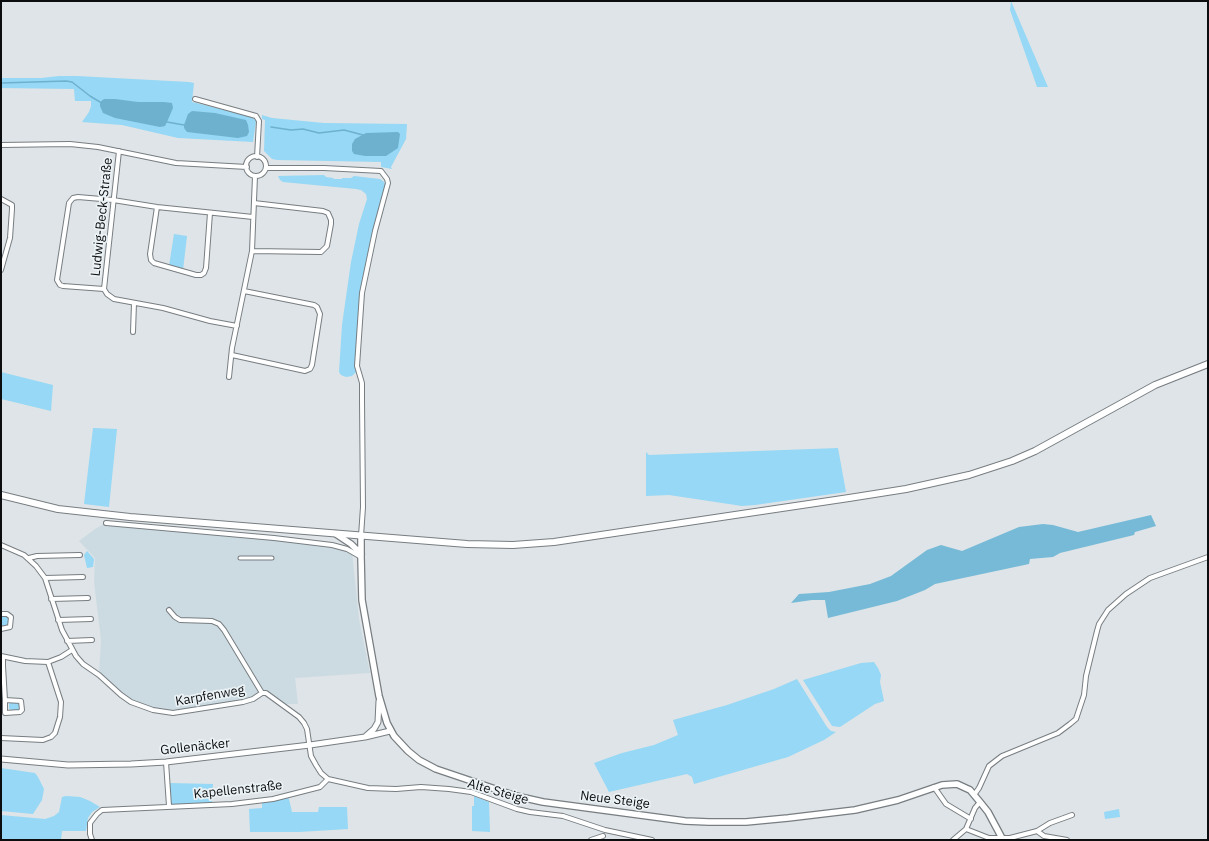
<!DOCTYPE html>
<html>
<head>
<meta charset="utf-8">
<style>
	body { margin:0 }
	#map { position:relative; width:1209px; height:841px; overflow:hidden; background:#dee4e7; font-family:"IBM Plex Sans",sans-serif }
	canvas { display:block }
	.frame { position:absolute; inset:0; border:2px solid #0b0d0e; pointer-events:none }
</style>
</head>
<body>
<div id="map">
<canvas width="1209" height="841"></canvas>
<div class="frame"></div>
</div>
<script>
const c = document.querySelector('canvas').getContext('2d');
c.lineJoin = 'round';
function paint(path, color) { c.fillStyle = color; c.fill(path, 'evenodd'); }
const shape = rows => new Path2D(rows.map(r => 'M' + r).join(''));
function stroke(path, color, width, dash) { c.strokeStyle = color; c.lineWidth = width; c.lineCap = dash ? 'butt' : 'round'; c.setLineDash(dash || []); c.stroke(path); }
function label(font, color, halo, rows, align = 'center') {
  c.font = font + ' "IBM Plex Sans",sans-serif'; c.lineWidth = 3.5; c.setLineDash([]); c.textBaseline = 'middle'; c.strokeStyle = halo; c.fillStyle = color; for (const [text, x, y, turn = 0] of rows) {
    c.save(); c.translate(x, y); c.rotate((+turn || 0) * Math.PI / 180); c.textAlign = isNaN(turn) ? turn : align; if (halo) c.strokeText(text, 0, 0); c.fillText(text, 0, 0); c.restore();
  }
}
paint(shape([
	[106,523,332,545,352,552,359,619,370,673,295,678,298,704,282,704,262,693,253,699,173,713,153,710,131,702,99,675,101,640,94,582,95,558,79,541,95,529]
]), '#ccdbe2');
paint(shape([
	[1011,1,1048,87,1037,87,1010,10],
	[59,76,77,76,189,82,194,83,192,102,252,117,256,121,253,142,178,138,122,125,82,122,89,112,91,106,91,101,75,101,74,89,1,88,1,78,41,78],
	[262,115,272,118,324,123,407,124,406,139,391,167,392,169,381,167,381,162,277,160,272,159,264,151,265,120,262,119],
	[324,175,326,177,333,178,334,179,342,179,342,178,351,178,354,176,380,179,383,181,386,185,363,282,358,322,356,372,352,376,346,377,341,375,339,372,342,325,351,262,359,224,367,199,366,194,361,190,356,189,283,182,280,180,278,176],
	[174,234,187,236,183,270,169,266],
	[1,372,53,385,51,411,1,399],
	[93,428,117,429,109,507,84,504],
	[838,448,846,492,755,505,742,506,669,495,646,496,646,452,649,455],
	[87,551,94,559,93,567,87,568,84,555],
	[1,616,7,616,9,619,10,622,7,626,1,626],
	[874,662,878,668,881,675,880,682,884,701,875,704,840,727,832,726,803,680,861,663],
	[797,679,827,727,831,731,836,732,824,740,788,757,694,784,692,777,687,774,609,792,594,763,622,753,654,745,678,735,673,720,727,705,774,689],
	[10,702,20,703,19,711,12,710,9,709,9,705],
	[1,768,35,773,38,777,44,789,42,800,33,814,1,811],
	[168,783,213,784,212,804,169,806],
	[66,796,80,797,90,801,100,807,92,812,88,818,86,831,62,831,61,840,1,840,1,815,45,819,54,816,59,812,62,797],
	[474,796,489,802,490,832,472,831,472,806,474,806],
	[288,798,289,799,292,812,318,812,319,807,347,807,348,829,299,832,250,832,249,809,262,808,262,803],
	[1119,809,1120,817,1105,819,1104,812]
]), '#96d8f5');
paint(shape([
	[1151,515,1156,526,1135,532,1134,535,1060,553,1053,557,1030,559,1029,564,935,584,925,590,897,601,828,618,825,600,812,600,791,603,799,594,829,592,870,584,891,576,927,550,941,545,962,551,1019,527,1043,524,1053,525,1078,532]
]), '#76bad8');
paint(shape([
	[104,99,115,99,138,102,164,102,172,103,173,108,167,122,165,126,160,127,115,118,103,113,100,106,100,102],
	[192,111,215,113,246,120,248,125,249,132,247,136,238,138,187,132,184,128,184,125,188,114],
	[398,132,400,134,398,148,386,156,365,156,354,154,352,151,352,144,355,139,366,133]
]), '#6db1ce');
stroke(shape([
	[1,83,66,81,72,82,90,96,100,102],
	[167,122,184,125],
	[271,127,291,130,303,129,319,133,344,130,363,135]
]), '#6db1ce', 1.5);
const pedestrian = shape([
	[240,558,272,558]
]);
const minor = shape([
	[195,99,256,116,259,121,257,157],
	[1,145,70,144,98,147,176,163,247,167],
	[119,151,104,289,107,294,114,299,163,308,210,321,237,326],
	'246 166a10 10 0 1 1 20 0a10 10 0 1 1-20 0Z',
	[266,168,324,168,381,171,387,179,388,183,375,231,362,293,357,366,362,383,362,401,363,507,361,536],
	[1,199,12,205,12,209,10,238,1,270],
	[157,207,150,254,151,260,154,263,196,275,201,275,204,273,206,268,210,213],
	[252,251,321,252,327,246,331,224,331,220,328,213,323,211,254,203],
	[104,289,63,286,60,285,57,280,69,203,73,198,78,197,113,200,157,207,253,217],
	[133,332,134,303],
	[232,355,305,371,310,369,312,365,320,314,317,307,314,305,244,291],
	[229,377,232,348,252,251,255,176],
	[106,523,274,538,332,545,347,549,361,557],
	[1,545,24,555,36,566,45,578,62,630,76,656,83,664,99,675,121,695,131,702,153,710,173,713,243,702,253,699,262,693,266,693,299,717,304,723,307,729,311,756,316,765,321,773,328,779,368,788,396,789,421,787,449,789,471,792,517,809,530,812,563,816,605,830,652,840],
	[29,558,37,556,80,555],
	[45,578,83,577],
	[51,599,88,598],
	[169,610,175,617,180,620,212,621,219,624,224,630,262,693],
	[1,614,7,614,11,617,10,627,1,629],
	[58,620,91,619],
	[67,641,92,640],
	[1,656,25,661,48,662,61,657,72,650],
	[3,657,3,666,5,700,5,713,20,712,22,710,21,701,5,700],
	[1,738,43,740,51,737,55,733,60,717,61,702,48,662],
	[166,762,169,806],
	[934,787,946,804,971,819],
	[974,795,979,788,989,766,1002,756,1058,733,1070,724,1076,719,1084,695,1086,676,1097,631,1099,624,1108,610,1126,594,1150,578,1208,557],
	[966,829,989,838,1010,838,1037,831,1050,823,1072,815],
	[1037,831,1044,836,1067,840],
	[92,840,90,834,90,823,97,814,102,810,232,804,273,799,320,787,328,779],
	[591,840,603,836],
	[953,840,966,829,975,808,980,802]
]);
const tertiary = shape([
	[366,736,374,729,378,722,379,701],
	[1,759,68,765,131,764,166,762,310,745,365,737,390,731]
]);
const secondary = shape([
	[336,534,351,544,361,554],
	[361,536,361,557,362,600,379,696,387,723,394,736,408,751,419,760,436,769,516,796,543,802,685,821,709,822,746,822,788,818,855,810,898,800,942,785,957,784,970,790,980,802,988,812,1003,840]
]);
const primary = shape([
	[1,495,58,509,130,517,467,544,513,545,554,542,849,498,906,489,969,475,1012,461,1035,451,1155,385,1208,364]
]);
stroke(pedestrian, '#777d80', 5);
stroke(minor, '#777d80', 6);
stroke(tertiary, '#777d80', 7);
stroke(secondary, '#777d80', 8);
stroke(primary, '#777d80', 8);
stroke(pedestrian, '#fff', 3);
stroke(minor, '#fff', 4);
stroke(tertiary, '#fff', 5);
stroke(secondary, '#fff', 5.5);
stroke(primary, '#fff', 6);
label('13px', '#0b0d0e', '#ebf2f5', [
	["Ludwig-Beck-Straße",102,217,-84],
	["Karpfenweg",210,696,-10],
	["Gollenäcker",195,747,-6],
	["Kapellenstraße",238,790,-6],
	["Alte Steige",498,792,16],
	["Neue Steige",615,800,7]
]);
</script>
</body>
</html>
